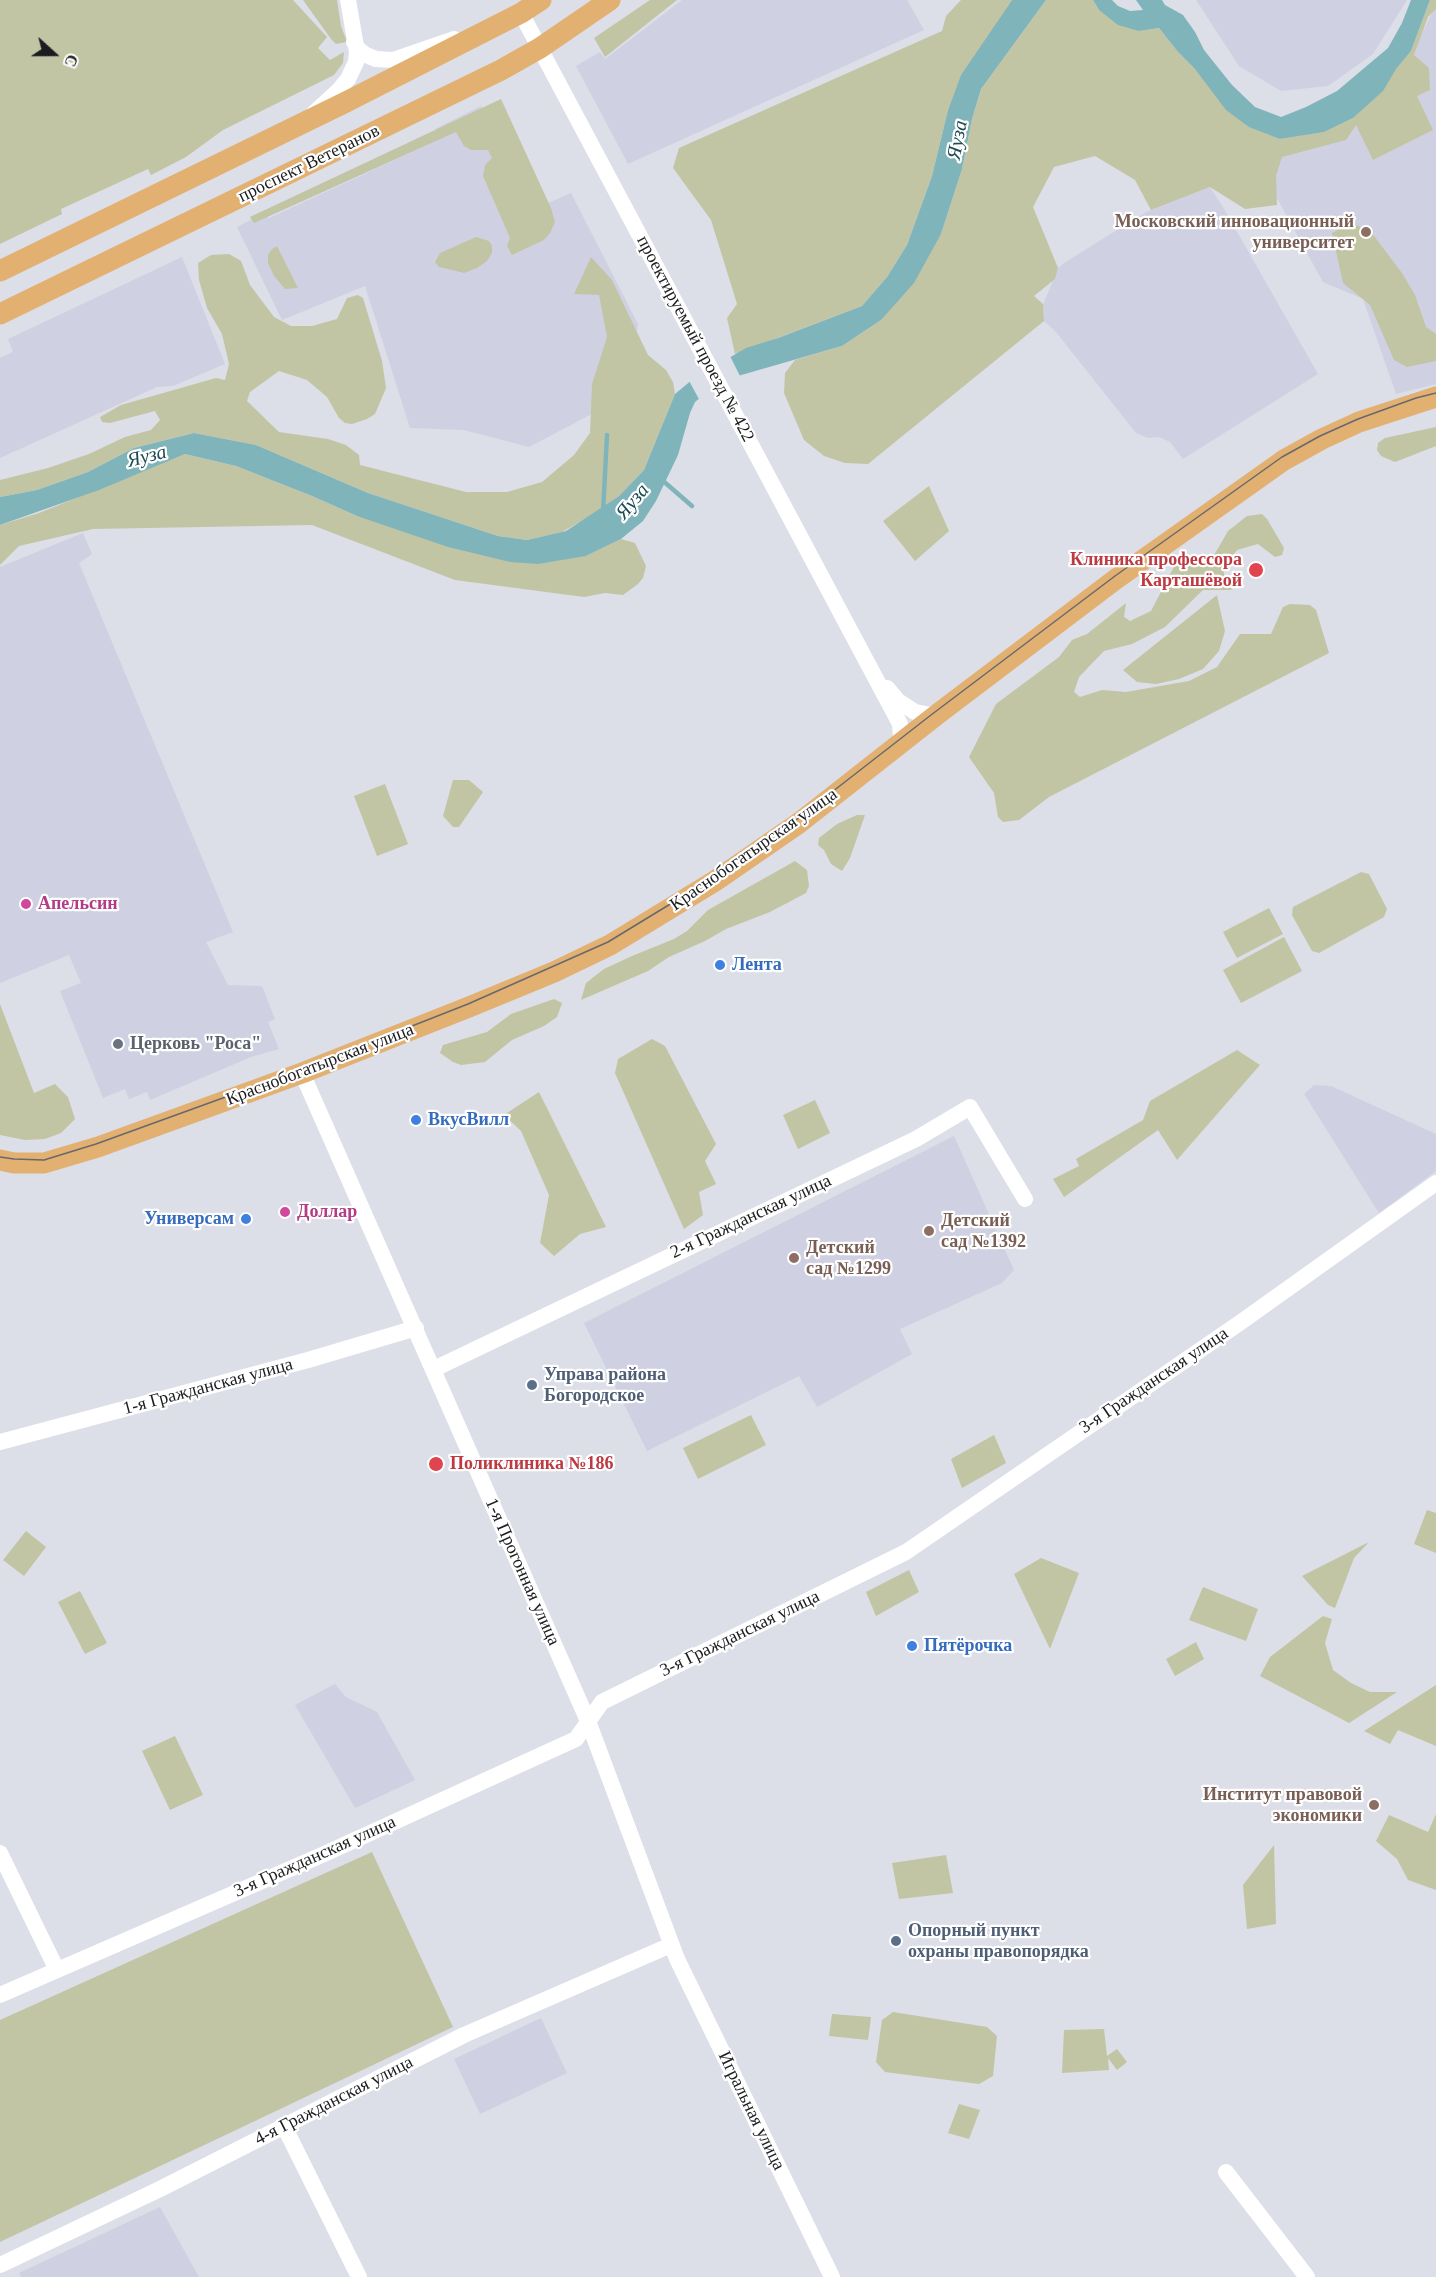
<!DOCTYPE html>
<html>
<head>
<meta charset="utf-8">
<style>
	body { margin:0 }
	#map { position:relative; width:1436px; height:2277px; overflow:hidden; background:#dcdee8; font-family:"Times New Roman",serif }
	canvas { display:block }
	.north { position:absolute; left:24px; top:24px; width:60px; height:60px; -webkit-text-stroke:4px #fff; paint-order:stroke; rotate:111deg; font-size:16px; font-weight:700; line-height:24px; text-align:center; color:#1b1c1f }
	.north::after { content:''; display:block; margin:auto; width:21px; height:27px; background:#1b1c1f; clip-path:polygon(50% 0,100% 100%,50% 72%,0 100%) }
</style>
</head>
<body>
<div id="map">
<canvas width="1436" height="2277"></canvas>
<div class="north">С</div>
</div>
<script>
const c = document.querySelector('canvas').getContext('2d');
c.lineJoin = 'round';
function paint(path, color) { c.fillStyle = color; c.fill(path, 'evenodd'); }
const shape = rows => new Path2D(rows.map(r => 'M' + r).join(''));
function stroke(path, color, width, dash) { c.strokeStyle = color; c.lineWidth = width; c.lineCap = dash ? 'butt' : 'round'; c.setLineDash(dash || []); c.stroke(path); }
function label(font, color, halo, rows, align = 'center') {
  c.font = font + ' "Times New Roman",serif'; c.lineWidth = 4.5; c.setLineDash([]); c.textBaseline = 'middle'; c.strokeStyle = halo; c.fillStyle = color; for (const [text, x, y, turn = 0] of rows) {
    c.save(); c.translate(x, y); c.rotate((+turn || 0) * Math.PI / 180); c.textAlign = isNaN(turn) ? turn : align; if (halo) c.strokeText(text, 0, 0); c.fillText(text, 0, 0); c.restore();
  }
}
paint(shape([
	[682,0,907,0,924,30,628,164,576,66,600,52,605,59],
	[1196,0,1407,0,1373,54,1328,86,1281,91,1239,66],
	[1436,5,1436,384,1396,394,1363,299,1323,282,1268,182,1279,143,1404,70],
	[481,106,528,212,571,193,638,324,628,395,529,447,464,430,410,428,365,286,282,320,237,227,264,213,269,218,438,140,435,129],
	[1210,187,1223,207,1318,374,1183,459,1170,442,1159,437,1148,438,1136,433,1056,332,1044,321,1043,305,1058,268,1064,263,1146,212],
	[182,257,225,364,173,386,157,387,0,458,0,358,13,352,8,339],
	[83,533,92,554,79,563,233,932,206,942,228,985,262,986,275,1019,268,1022,279,1049,251,1057,150,1100,147,1092,129,1099,125,1089,103,1098,60,991,81,983,69,955,0,983,0,567],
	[1314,1085,1331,1086,1436,1134,1436,1171,1379,1213,1304,1094],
	[954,1136,1014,1270,1002,1283,900,1329,912,1354,817,1407,799,1376,647,1451,584,1323],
	[335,1684,346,1697,377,1712,415,1780,355,1808,295,1705],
	[541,2018,567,2073,480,2114,454,2059],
	[160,2207,199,2277,21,2277,19,2273]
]), '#cfd1e2');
paint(shape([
	[0,0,293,0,327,37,318,48,330,60,344,52,343,63,334,75,223,130,186,157,151,175,148,169,61,209,62,214,0,244],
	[303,0,337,0,341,26,347,42,336,44,331,39],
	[650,0,677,0,605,57,594,38],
	[961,0,1012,0,961,76,948,110,932,176,907,245,887,277,862,306,735,354,727,318,737,304,711,220,673,168,679,148,942,31,946,16],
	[1046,0,1093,0,1099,10,1139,31,1159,28,1178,52,1195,69,1280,139,1324,132,1353,118,1411,51,1430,0,1436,0,1436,9,1428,17,1414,55,1429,68,1430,90,1417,96,1433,130,1373,160,1356,125,1346,140,1282,157,1276,176,1277,205,1245,209,1210,187,1151,210,1135,180,1095,156,1054,167,1033,207,1058,268,1055,279,1034,296,1043,304,1044,321,868,464,845,463,824,456,804,440,784,393,785,373,795,360,842,346,881,320,941,234,962,169,972,119,981,89],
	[501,99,551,208,555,222,550,233,544,240,512,255,507,246,510,238,483,176,485,165,492,158,488,150,471,150,464,146,456,132,254,223,250,217],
	[1352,223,1371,232,1402,273,1415,295,1426,327,1436,334,1436,361,1407,367,1394,360,1370,305,1343,283,1332,233],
	[476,237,489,241,492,246,492,253,487,261,477,268,464,273,439,267,435,262,440,253],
	[277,246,298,288,285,289,274,276,268,263,268,255,271,250],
	[229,254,241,261,250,285,274,317,291,326,312,326,337,319,347,298,358,295,363,298,382,361,386,388,375,414,367,419,352,424,345,423,339,418,327,397,307,380,279,371,250,392,247,401,279,432,328,439,346,445,359,455,360,465,466,492,507,492,542,482,574,455,590,433,592,384,607,337,599,295,574,294,591,257,612,280,648,355,666,370,673,382,675,394,644,470,619,496,590,516,562,532,527,540,498,536,368,493,256,445,194,433,134,448,88,472,37,490,0,497,0,480,48,468,89,454,125,437,151,430,160,420,155,411,110,423,102,422,100,417,121,405,216,378,225,380,229,364,222,334,207,308,199,280,198,263,211,255],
	[1436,427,1436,446,1395,462,1381,456,1377,450,1378,443,1385,438],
	[185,454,236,466,312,496,357,516,586,556,621,539,635,543,646,566,643,578,638,584,623,595,605,593,584,597,455,580,312,525,93,529,19,546,0,565,0,525,39,513],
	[929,486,949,531,915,561,883,521],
	[1262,514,1267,519,1284,548,1282,555,1275,557,1258,544,1237,550,1224,567,1224,575,1235,584,1231,590,1203,590,1165,627,1132,644,1104,651,1079,677,1074,692,1080,697,1102,690,1126,692,1189,681,1217,667,1240,634,1271,634,1283,607,1290,604,1310,605,1316,610,1329,653,1049,797,1019,820,1003,822,998,817,994,793,969,757,996,704,1059,657,1072,640,1087,634,1126,603,1124,617,1130,621,1151,611,1176,563,1213,557,1228,531,1247,516],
	[1217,595,1225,631,1219,651,1203,669,1179,679,1156,684,1137,682,1123,670],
	[453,780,469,780,483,792,459,827,453,827,443,816],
	[385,784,408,844,377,856,354,796],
	[857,815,865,815,850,858,842,871,831,864,824,850,818,845,819,838,837,824],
	[795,861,807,870,809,886,806,893,770,912,726,929,705,941,669,957,648,971,581,1000,586,983,604,969,632,956,674,939,687,931,708,910],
	[1361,872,1369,874,1387,909,1384,917,1319,953,1312,951,1292,915,1293,907],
	[1269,908,1283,934,1237,958,1223,932],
	[1284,937,1302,971,1241,1003,1223,970],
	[554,999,562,1003,557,1017,544,1026,512,1040,485,1062,461,1065,453,1062,440,1053,443,1045,487,1032,511,1014],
	[0,1004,34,1093,55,1084,68,1097,75,1119,61,1133,45,1139,25,1140,0,1135],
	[652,1039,665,1046,716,1144,705,1161,716,1184,699,1192,703,1215,684,1229,615,1073,618,1059],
	[1237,1050,1260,1065,1177,1160,1158,1130,1064,1197,1053,1179,1079,1166,1076,1159,1143,1120,1150,1101],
	[539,1092,606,1227,580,1234,554,1256,540,1243,549,1195,521,1131,504,1115],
	[815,1100,830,1133,798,1149,783,1115],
	[751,1415,766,1445,698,1479,683,1448],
	[994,1435,1006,1463,962,1488,951,1459],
	[1427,1510,1436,1513,1436,1553,1414,1544],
	[26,1531,46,1547,24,1576,3,1560],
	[1369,1542,1354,1558,1335,1608,1328,1605,1302,1576],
	[1041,1558,1079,1573,1050,1649,1014,1574],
	[909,1570,919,1592,876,1616,866,1592],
	[1203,1587,1258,1609,1246,1641,1189,1620],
	[80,1591,107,1643,85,1654,58,1602],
	[1323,1616,1332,1619,1325,1643,1333,1670,1351,1683,1370,1692,1397,1692,1349,1723,1260,1676,1270,1657],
	[1196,1642,1204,1659,1175,1676,1166,1659],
	[1436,1685,1436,1746,1398,1730,1390,1744,1364,1731],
	[175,1736,203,1795,170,1810,142,1751],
	[1436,1814,1436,1890,1408,1880,1397,1859,1376,1841,1389,1815,1428,1832],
	[1274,1845,1276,1924,1247,1929,1243,1885],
	[372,1852,453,2027,0,2242,0,2020],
	[946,1855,953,1893,899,1899,892,1863],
	[893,2012,987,2027,997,2036,993,2076,979,2084,885,2072,876,2062,882,2020],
	[832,2014,871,2017,868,2040,829,2036],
	[1104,2029,1107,2056,1117,2049,1127,2062,1117,2070,1108,2058,1109,2070,1062,2073,1064,2030],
	[959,2104,980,2110,969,2139,948,2133]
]), '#c2c5a4');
paint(shape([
	[1012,0,1046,0,981,89,972,119,962,169,941,234,914,283,881,320,842,346,731,378,712,388,695,402,690,413,678,455,656,501,643,521,621,539,586,556,538,564,510,562,448,547,357,516,312,496,236,466,185,454,99,490,0,525,0,497,37,490,88,472,134,448,194,433,256,445,368,493,498,536,527,540,566,531,619,496,644,470,675,394,693,379,746,348,778,338,862,306,887,277,907,245,932,176,948,110,961,75],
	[1093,0,1112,0,1118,6,1130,11,1143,10,1136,0,1162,0,1165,5,1183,15,1195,32,1204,50,1232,85,1255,107,1281,117,1306,107,1337,91,1388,48,1402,23,1411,0,1430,0,1411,51,1396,69,1383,91,1353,118,1324,132,1280,139,1249,127,1226,110,1195,69,1178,52,1159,28,1139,31,1118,25,1099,10]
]), '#80b4bb');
paint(shape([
	[729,354,741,378,713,390,700,401,688,379]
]), '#dcdee8');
stroke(shape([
	[662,480,692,506],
	[603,513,607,435]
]), '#80b4bb', 4.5);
stroke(shape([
	[521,13,900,724,901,738,898,744],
	[354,42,359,50,366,55,376,59,393,60,454,39],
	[313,114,338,91,348,79,356,62,357,52,348,0],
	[887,688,898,701,915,712,931,715,939,713],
	[302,1073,588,1721,677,1959,832,2277],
	[434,1369,916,1139,970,1107,1025,1199],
	[0,1442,308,1360,416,1328],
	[0,1853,57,1970],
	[0,1995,322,1855,576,1739,602,1702,906,1552,1241,1322,1436,1183],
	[284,2126,359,2277],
	[1226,2172,1307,2277],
	[0,2265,160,2189,464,2035,671,1945]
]), '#fff', 16);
stroke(shape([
	[0,271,346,102,521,13,541,0],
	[0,314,501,70,540,48,610,0],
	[0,1160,14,1163,44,1163,98,1147,302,1073,469,1007,554,972,610,945,715,881,799,823,939,713,1116,579,1284,460,1322,439,1359,422,1436,397]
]), '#e2b071', 21);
stroke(shape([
	[0,1157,14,1159,44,1160,96,1144,300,1070,468,1004,608,942,713,878,796,820,931,715,1115,576,1282,457,1320,436,1358,419,1416,398,1436,393]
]), '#67686e', 1.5);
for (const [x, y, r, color] of [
	[1366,232,6,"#8d6e63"],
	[1256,570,8,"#e0444e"],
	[26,904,6,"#d1479c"],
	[720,965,6,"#3f7fe0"],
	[118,1044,6,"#6b7280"],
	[416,1120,6,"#3f7fe0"],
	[285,1212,6,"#d1479c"],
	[246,1219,6,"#3f7fe0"],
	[929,1231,6,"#8d6e63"],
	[794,1258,6,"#8d6e63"],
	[532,1385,6,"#5c6f8a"],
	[436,1464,8,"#e0444e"],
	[912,1646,6,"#3f7fe0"],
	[1374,1805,6,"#8d6e63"],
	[896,1941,6,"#5c6f8a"]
]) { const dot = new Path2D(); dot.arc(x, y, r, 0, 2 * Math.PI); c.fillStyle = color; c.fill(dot); stroke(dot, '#fff', 2); }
label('18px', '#1b1c1f', '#fff', [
	["проспект Ветеранов",309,164,-26],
	["проектируемый проезд № 422",695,339,62],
	["Краснобогатырская улица",754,850,-35],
	["Краснобогатырская улица",320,1065,-21],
	["2-я Гражданская улица",751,1217,-25],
	["3-я Гражданская улица",1154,1381,-34],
	["1-я Гражданская улица",208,1387,-15],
	["1-я Прогонная улица",522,1572,66],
	["3-я Гражданская улица",740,1634,-26],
	["3-я Гражданская улица",315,1857,-24],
	["4-я Гражданская улица",334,2101,-27],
	["Игральная улица",751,2111,64]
]);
label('bold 18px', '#785e54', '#fff', [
	["Московский инновационный",1354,222],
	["университет",1354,243],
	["Детский",941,1221,"left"],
	["сад №1392",941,1242,"left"],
	["Детский",806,1248,"left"],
	["сад №1299",806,1269,"left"],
	["Институт правовой",1362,1795],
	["экономики",1362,1816]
], 'right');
label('bold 18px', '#be3a42', '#fff', [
	["Клиника профессора",1242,560],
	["Карташёвой",1242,581],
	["Поликлиника №186",450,1464,"left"]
], 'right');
label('bold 18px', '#b23c85', '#fff', [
	["Апельсин",38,904],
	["Доллар",297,1212]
], 'left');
label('bold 18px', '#366cbe', '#fff', [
	["Лента",732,965],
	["ВкусВилл",428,1120],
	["Универсам",234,1219,"right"],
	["Пятёрочка",924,1646]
], 'left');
label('bold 18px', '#5b616d', '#fff', [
	["Церковь \"Роса\"",130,1044]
], 'left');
label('bold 18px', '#4e5e75', '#fff', [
	["Управа района",544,1375],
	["Богородское",544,1396],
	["Опорный пункт",908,1931],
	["охраны правопорядка",908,1952]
], 'left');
label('italic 20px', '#1d4b52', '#fff', [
	["Яуза",958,140,-79],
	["Яуза",147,457,-14],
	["Яуза",633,502,-50]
]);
</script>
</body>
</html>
